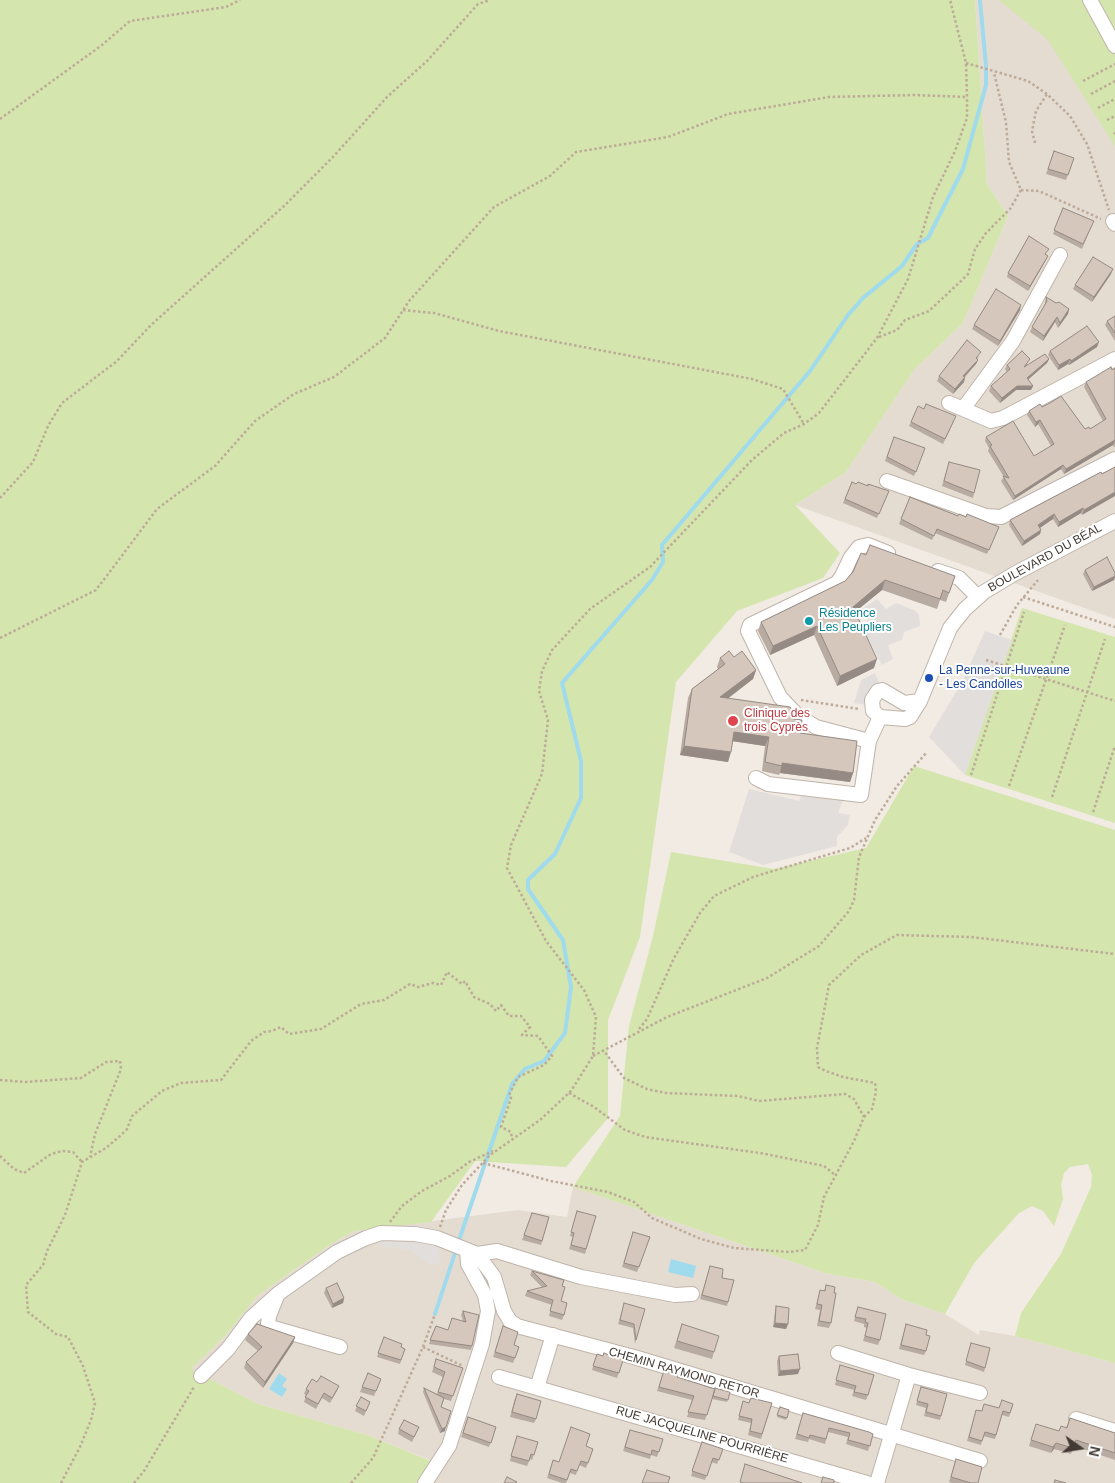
<!DOCTYPE html>
<html>
<head>
<meta charset="utf-8">
<style>
	body { margin:0 }
	#map { position:relative; width:1115px; height:1483px; overflow:hidden; background:#f1ebe3; font-family:Arial,sans-serif }
	canvas { display:block }
	.north { position:absolute; left:1055px; top:1423px; width:50px; height:50px; -webkit-text-stroke:4px #fff; paint-order:stroke; rotate:103deg; font-size:14px; font-weight:700; line-height:20px; text-align:center; color:#433a34 }
	.north::after { content:''; display:block; margin:auto; width:18px; height:22px; background:#433a34; clip-path:polygon(50% 0,100% 100%,50% 72%,0 100%) }
</style>
</head>
<body>
<div id="map">
<canvas width="1115" height="1483"></canvas>
<div class="north">N</div>
</div>
<script>
const c = document.querySelector('canvas').getContext('2d');
c.lineJoin = 'round';
function paint(path, color) { c.fillStyle = color; c.fill(path, 'evenodd'); }
const shape = rows => new Path2D(rows.map(r => 'M' + r).join(''));
function stroke(path, color, width, dash) { c.strokeStyle = color; c.lineWidth = width; c.lineCap = dash ? 'butt' : 'round'; c.setLineDash(dash || []); c.stroke(path); }
function label(font, color, halo, rows, align = 'center') {
  c.font = font + ' Arial,sans-serif'; c.lineWidth = 4; c.setLineDash([]); c.textBaseline = 'middle'; c.strokeStyle = halo; c.fillStyle = color; for (const [text, x, y, turn = 0] of rows) {
    c.save(); c.translate(x, y); c.rotate((+turn || 0) * Math.PI / 180); c.textAlign = isNaN(turn) ? turn : align; if (halo) c.strokeText(text, 0, 0); c.fillText(text, 0, 0); c.restore();
  }
}
paint(shape([
	[975,0,1115,0,1115,619,795,505,846,472,914,370,963,323,1008,216,987,184],
	[573,1187,825,1273,875,1282,901,1299,945,1314,979,1335,980,1330,1015,1336,1115,1363,1115,1483,416,1483,430,1460,367,1435,258,1404,191,1369,225,1336,257,1296,331,1244,354,1231,518,1210,567,1217]
]), '#e5dcd1');
paint(shape([
	[0,0,975,0,987,184,1008,216,963,323,914,370,846,472,795,505,840,553,823,578,737,611,676,682,640,937,608,1020,608,1118,566,1167,475,1161,431,1222,354,1231,331,1244,257,1296,225,1336,191,1369,258,1404,367,1435,431,1461,416,1483,0,1483],
	[999,0,1115,0,1115,146,1048,40],
	[1022,608,1115,637,1115,823,965,775],
	[914,766,1115,830,1115,1363,1015,1336,1021,1313,1061,1254,1091,1187,1092,1175,1088,1164,1070,1167,1064,1173,1061,1185,1063,1199,1054,1226,1043,1211,1032,1206,1018,1214,974,1263,945,1314,901,1299,875,1282,825,1273,573,1187,620,1116,629,1026,653,936,671,852,774,869,866,848]
]), '#d4e5ad');
paint(shape([
	[877,599,886,609,896,603,916,611,919,615,920,626,904,632,902,640,888,645,893,659,882,665,865,633,865,627,868,620,861,610],
	[985,631,1012,640,965,775,929,737,962,682],
	[875,673,882,690,871,706,854,703,861,680],
	[749,789,799,801,802,794,843,800,838,813,850,815,848,825,837,837,837,846,763,865,729,852],
	[376,1235,437,1238,441,1264,430,1265,410,1250,380,1246]
]), '#e2dedc');
paint(shape([
	[671,1259,696,1266,693,1278,668,1272],
	[279,1373,287,1379,282,1386,287,1389,282,1397,269,1389]
]), '#a0daed');
stroke(shape([
	[458,1243,512,1084,525,1069,544,1061,565,1033,571,987,563,940,528,889,528,880,555,854,581,798,581,761,562,683,652,580,663,562,662,545,810,371,848,315,863,298,902,266,917,244,928,238,963,169,986,85,986,66,980,0],
	[435,1314,456,1250]
]), '#a0daed', 4);
const minor = shape([
	[1090,0,1115,46],
	[1113,221,1115,224],
	[949,403,991,421,1003,418,1115,359],
	[963,409,1013,341,1060,255],
	[887,481,986,516,1001,517,1115,459],
	[938,571,959,578,978,597],
	[882,690,904,703,920,701,910,717,905,719,880,717,873,711,872,700,878,691,882,690],
	[920,701,950,628,965,609,984,592,1014,574,1115,521],
	[869,741,816,727,798,716,780,697,748,631,750,625,837,583,842,576,851,557,859,547,868,545,888,553],
	[756,778,768,784,861,795,869,741,880,717],
	[477,1254,497,1251,581,1277,675,1295,692,1294],
	[277,1296,269,1316,268,1324,270,1327,340,1347],
	[838,1353,909,1375,980,1393],
	[201,1376,228,1349,251,1318,279,1293,337,1252,366,1238,381,1233,415,1234,437,1238,477,1254,494,1277,504,1311,510,1321,517,1326,634,1357,980,1461],
	[499,1377,867,1483],
	[537,1388,553,1335],
	[1076,1419,1115,1431],
	[425,1483,449,1446,482,1344,488,1311,485,1295,468,1264,467,1250],
	[877,1483,909,1375]
]);
stroke(minor, '#bfb4a9', 16);
stroke(shape([
	[966,63,1028,81,1047,94,1070,116,1087,144,1109,210],
	[1083,81,1115,64],
	[1091,94,1115,81],
	[1098,108,1115,99],
	[0,119,102,45,130,21,226,7,240,0],
	[1107,120,1115,116],
	[1114,134,1115,133],
	[1035,143,1032,131,1036,111,1047,94],
	[1021,190,1039,191,1101,219],
	[403,310,434,313,499,331,752,379,783,389,804,424],
	[879,337,897,330,905,320,929,311,961,281,968,274,975,249,986,233,1010,209,1021,190,1009,162,1006,122,994,73],
	[0,498,33,462,48,426,62,403,117,361,151,325,284,206,333,157,387,97,427,61,478,4,490,0],
	[1023,597,1115,627],
	[1000,635,1017,605,1038,580],
	[0,638,96,590,157,509,215,466,255,421,294,394,334,377,385,338,409,301,494,207,550,176,576,152,668,137,728,114,829,97,915,95,967,97,966,63,950,0],
	[986,660,1115,701],
	[801,700,859,709],
	[971,775,1024,612],
	[1009,786,1065,625],
	[1052,797,1105,639],
	[1093,812,1115,746],
	[639,1029,647,1019,674,958,700,913,714,896,753,877,850,848,866,838],
	[593,1056,667,1017,767,978,819,946,849,911,854,900,859,857,875,820,897,786,927,752],
	[0,1080,25,1082,81,1078,106,1062,120,1061,121,1069,95,1134,90,1157],
	[569,1093,594,1107,625,1130,645,1137,760,1153,824,1166,835,1175],
	[864,1117,872,1109,876,1092,875,1083,843,1077,826,1071,818,1067,817,1048,829,985,861,955,897,935,971,937,1115,954],
	[0,1156,14,1169,24,1173,51,1154,62,1151,73,1152,82,1162],
	[483,1163,551,1181,608,1192,634,1202,652,1218,701,1239,734,1248,789,1252,805,1250,818,1225,824,1197,854,1141,864,1117,854,1099,845,1094,759,1101,738,1096,666,1093,647,1089,624,1078,604,1051],
	[390,1222,402,1206,422,1191,450,1176,469,1162,493,1151],
	[440,1227,446,1210,462,1185,490,1155,540,1120,571,1091,593,1056,596,1017,584,990,546,941,507,868,511,845,542,774,548,720,539,691,542,671,552,650,590,609,650,567,752,460,784,433,804,424,819,413,877,338,908,279,933,197,955,151,967,118,967,97],
	[423,1347,463,1366],
	[61,1483,80,1447,91,1420,95,1403,83,1366,68,1337,56,1334,28,1312,26,1285,43,1265,47,1251,65,1215,82,1162,106,1148,120,1136,127,1129,132,1116,162,1091,181,1083,221,1080,251,1041,264,1032,272,1031,281,1027,289,1034,321,1029,361,1004,384,1000,410,984,418,987,433,983,441,985,447,972,462,984,465,981,474,997,490,1004,496,1011,501,1005,509,1016,521,1016,530,1027,522,1035,538,1036,552,1056,544,1065,518,1077,509,1095,511,1098,501,1127,511,1132,512,1139],
	[134,1483,144,1471,194,1387],
	[351,1483,373,1458,423,1347,435,1314]
]), '#bdaa98', 2.5, [2.5, 2.5]);
stroke(minor, '#fff', 14);
paint(shape([
	[1054,151,1074,158,1066,180,1046,174],
	[1063,208,1092,225,1082,249,1053,234],
	[1046,254,1046,260,1028,291,1007,277,1008,273],
	[1111,274,1092,302,1073,289,1075,285],
	[1046,297,1056,303,1069,309,1068,314,1058,328,1055,322,1043,341,1030,332,1032,327,1045,304,1045,302],
	[1020,310,998,346,972,329,974,325],
	[1115,316,1115,341,1105,325,1107,321],
	[1097,347,1069,365,1068,364,1058,370,1048,355,1050,351],
	[980,356,977,359,976,364,965,377,964,382,953,394,937,381,939,376],
	[1049,359,1047,363,1028,380,1033,386,1031,390,1016,390,1000,403,989,391,991,386,1007,372,1005,369,1007,365,1028,364,1027,366],
	[1115,368,1115,447,1114,447,1113,445,1064,474,1061,469,1013,500,1001,481,1004,477,988,451,989,448,985,441,986,437,1034,456,1051,446,1038,424,1035,427,1027,415,1029,411,1042,407,1085,429,1090,429,1103,421,1084,387,1086,382],
	[924,409,954,421,943,444,909,426,911,422],
	[894,437,925,448,914,476,885,461],
	[949,462,974,493,973,498,942,486],
	[1101,472,1082,515,1081,513,1058,527,1053,519,1040,527,1041,530,1040,534,1022,546,1009,525,1010,520],
	[852,482,856,484,868,486,887,495,877,518,843,503],
	[910,497,958,516,966,517,999,527,987,554,935,533,932,540,899,524],
	[866,555,955,576,946,602,940,600,937,609,882,590,855,612,874,668,837,686,814,635,770,655,758,631,761,622,845,581],
	[1085,570,1115,573,1115,578,1114,580,1092,591,1083,574],
	[734,657,756,670,753,679,727,698,793,719,800,733,853,773,850,782,780,773,779,775,762,771,765,746,733,741,728,762,680,755,688,698,692,689,718,669,717,667,720,658],
	[532,1213,549,1217,541,1245,522,1240],
	[576,1215,596,1216,585,1254,569,1249,573,1237,570,1236],
	[633,1232,650,1237,637,1272,622,1267],
	[710,1266,722,1278,728,1302,727,1306,700,1299],
	[532,1271,562,1286,561,1301,564,1315,562,1320,549,1316,552,1305,525,1296,527,1291,542,1287,530,1275],
	[826,1285,834,1293,831,1323,829,1328,817,1326,820,1310,815,1309,820,1290,824,1291],
	[326,1288,344,1298,343,1303,332,1308,324,1293],
	[776,1306,788,1324,786,1329,773,1327,775,1311],
	[623,1307,645,1309,635,1344,633,1328,618,1324],
	[858,1307,880,1340,878,1345,863,1341,867,1328,864,1327,864,1324,854,1321],
	[463,1311,472,1346,471,1350,429,1344,436,1326,448,1330,463,1321,461,1315],
	[682,1324,714,1352,712,1359,674,1348],
	[906,1324,926,1335,926,1351,924,1355,899,1349],
	[503,1326,514,1345,519,1347,513,1363,493,1357],
	[248,1334,295,1337,293,1343,263,1388,244,1368,246,1362,258,1351,245,1340],
	[384,1337,401,1347,405,1349,400,1364,377,1357],
	[971,1343,985,1368,984,1372,965,1365],
	[597,1354,603,1356,623,1360,617,1378,592,1370],
	[779,1356,798,1374,778,1376,777,1361],
	[436,1359,463,1368,451,1401,444,1399,441,1407,445,1431,440,1433,423,1392,424,1388,437,1394,443,1377,432,1372],
	[840,1365,868,1395,866,1400,852,1396,854,1390,835,1385],
	[664,1370,677,1377,715,1389,730,1392,727,1402,712,1399,705,1420,687,1417,692,1400,657,1391],
	[368,1373,381,1379,374,1396,360,1392],
	[317,1382,339,1386,337,1391,330,1403,322,1398,316,1409,304,1402,306,1395,304,1394,306,1389],
	[921,1387,941,1416,940,1420,924,1416,926,1408,916,1405],
	[361,1397,370,1402,364,1416,355,1411],
	[515,1398,536,1419,534,1423,510,1417],
	[743,1401,749,1403,772,1403,761,1439,748,1435,751,1423,738,1420],
	[1013,1404,1009,1417,1002,1415,995,1439,983,1436,981,1445,967,1441,975,1414,982,1411,999,1408],
	[780,1407,789,1410,786,1420,777,1417],
	[803,1413,873,1434,868,1451,846,1444,848,1437,828,1432,825,1444,809,1439,808,1442,795,1439],
	[468,1417,496,1427,489,1447,461,1437],
	[1070,1418,1115,1433,1115,1460,1074,1446,1071,1454,1054,1449,1051,1453,1029,1446,1034,1430,1059,1431,1066,1428],
	[419,1427,412,1442,398,1434,399,1429],
	[630,1430,663,1439,657,1457,651,1455,650,1459,623,1451],
	[515,1441,538,1442,532,1460,530,1459,527,1466,510,1461],
	[702,1442,723,1449,717,1464,711,1462,705,1480,691,1476],
	[586,1446,593,1449,586,1468,579,1465,576,1475,570,1473,566,1483,562,1483,547,1478,553,1460,559,1462],
	[956,1459,978,1483,952,1483,949,1482]
]), '#b7aba2');
paint(shape([
	[1048,256,1046,260,1028,291,1030,286],
	[1113,269,1111,274,1092,302,1094,297],
	[1021,305,1020,310,998,346,1000,341],
	[1069,309,1068,314,1058,328,1060,323],
	[1057,317,1055,322,1043,341,1044,336],
	[1099,342,1097,347,1069,365,1071,361],
	[1049,359,1047,363,1025,382,1027,378],
	[1070,359,1068,364,1058,370,1059,365],
	[978,360,976,364,961,380,963,376],
	[965,377,964,382,953,394,955,389],
	[1017,386,1033,386,1031,390,1016,390,1000,403,1002,398],
	[1040,420,1038,424,1035,427,1036,422],
	[1115,440,1113,445,1064,474,1066,469],
	[1063,465,1061,469,1013,500,1015,496],
	[1115,492,1115,496,1082,515,1084,510],
	[1083,508,1081,513,1058,527,1059,522],
	[1054,514,1053,519,1037,530,1038,525],
	[1041,530,1040,534,1022,546,1024,541],
	[1115,576,1114,580,1092,591,1094,587],
	[885,580,882,590,850,616,853,607],
	[817,626,814,635,770,655,773,646],
	[877,659,874,668,837,686,840,676],
	[756,670,753,679,717,707,720,697],
	[734,732,769,737,765,746,731,741],
	[684,746,731,752,728,762,680,755],
	[782,763,853,773,850,782,780,773],
	[344,1298,343,1303,332,1308,333,1304],
	[775,1323,788,1324,786,1329,773,1327],
	[295,1337,293,1343,263,1388,265,1382],
	[800,1369,798,1374,778,1376,780,1371],
	[446,1427,445,1431,440,1433,442,1429],
	[1056,1443,1054,1449,1051,1453,1053,1447]
]), '#958b84');
const building = shape([
	[1054,151,1074,158,1068,175,1048,169,1054,151],
	[1063,208,1094,221,1083,244,1054,230,1063,208],
	[1029,236,1049,249,1045,254,1048,256,1030,286,1008,273,1029,236],
	[1093,257,1113,269,1094,297,1075,285,1093,257],
	[996,289,1021,305,1000,341,974,325,996,289],
	[1046,297,1056,303,1059,302,1069,309,1060,323,1057,317,1044,336,1032,327,1047,301,1046,297],
	[1115,316,1115,333,1107,321,1115,316],
	[1087,326,1099,342,1071,361,1070,359,1059,365,1050,351,1087,326],
	[967,340,981,352,976,358,978,360,963,376,965,377,955,389,939,376,967,340],
	[1022,351,1030,359,1024,367,1045,354,1049,359,1027,378,1033,386,1017,386,1002,398,991,386,1010,369,1007,365,1022,351],
	[1111,367,1112,370,1115,368,1115,441,1115,440,1066,469,1063,465,1015,496,1003,476,1009,478,990,446,992,445,986,437,1013,421,1034,456,1054,444,1040,420,1036,422,1029,411,1040,404,1042,407,1050,403,1061,396,1085,429,1089,427,1090,429,1106,419,1086,382,1111,367],
	[926,404,956,416,945,439,911,422,918,406,924,409,926,404],
	[894,437,925,448,916,472,887,457,894,437],
	[949,462,980,470,974,493,944,481,949,462],
	[1115,467,1115,492,1084,510,1083,508,1059,522,1054,514,1038,525,1041,530,1024,541,1010,520,1101,472,1102,474,1115,467],
	[852,482,856,484,858,482,868,486,868,484,889,491,879,514,845,499,852,482],
	[910,497,958,516,959,514,966,517,967,514,999,527,989,550,937,529,934,536,901,519,910,497],
	[870,545,955,576,949,593,943,590,940,599,885,580,853,607,877,659,840,676,817,626,773,646,761,622,845,581,853,572,861,553,866,555,870,545],
	[1107,557,1115,573,1115,576,1094,587,1085,570,1107,557],
	[729,651,734,657,742,651,756,670,720,697,790,707,793,711,793,719,802,720,800,733,857,741,853,773,782,763,782,766,765,762,769,737,734,732,731,752,684,746,692,689,725,664,720,658,729,651],
	[577,1211,596,1216,586,1249,571,1245,574,1233,571,1232,577,1211],
	[532,1213,549,1217,542,1241,524,1235,532,1213],
	[633,1232,650,1237,639,1267,624,1263,633,1232],
	[710,1266,723,1269,722,1278,734,1280,728,1302,702,1295,710,1266],
	[532,1271,564,1280,562,1286,565,1287,561,1301,567,1303,564,1315,550,1311,553,1300,527,1291,547,1286,532,1271],
	[337,1283,344,1298,333,1304,326,1288,337,1283],
	[826,1285,835,1287,834,1293,836,1293,831,1323,819,1321,822,1305,817,1304,820,1290,825,1291,826,1285],
	[624,1303,645,1309,636,1340,634,1324,620,1320,624,1303],
	[776,1306,789,1308,788,1324,775,1323,776,1306],
	[858,1307,886,1314,880,1340,865,1336,868,1323,865,1322,866,1319,855,1317,858,1307],
	[463,1311,479,1315,472,1346,430,1340,436,1326,448,1330,452,1318,466,1322,463,1311],
	[257,1324,295,1337,265,1382,246,1362,262,1347,248,1334,257,1324],
	[682,1324,719,1336,714,1352,677,1341,682,1324],
	[906,1324,927,1330,926,1335,930,1336,926,1351,901,1345,906,1324],
	[503,1326,518,1332,514,1345,519,1347,515,1358,495,1352,503,1326],
	[384,1337,402,1344,401,1347,405,1349,401,1360,378,1353,384,1337],
	[971,1343,990,1348,985,1368,966,1361,971,1343],
	[604,1353,623,1360,619,1373,593,1366,597,1354,603,1356,604,1353],
	[798,1354,800,1369,780,1371,779,1356,798,1354],
	[436,1359,463,1368,453,1396,438,1392,445,1372,434,1367,436,1359],
	[840,1365,874,1375,868,1395,854,1392,856,1386,836,1380,840,1365],
	[664,1370,678,1374,677,1377,715,1389,707,1415,688,1412,694,1396,659,1387,664,1370],
	[368,1373,381,1379,376,1391,362,1387,368,1373],
	[321,1376,339,1386,332,1398,324,1393,318,1404,305,1397,309,1391,306,1389,312,1379,317,1382,321,1376],
	[921,1387,947,1394,941,1416,926,1412,928,1404,917,1401,921,1387],
	[424,1388,444,1398,441,1407,451,1411,446,1427,442,1429,424,1388],
	[715,1388,730,1392,728,1400,713,1396,715,1388],
	[517,1394,541,1401,536,1419,512,1412,517,1394],
	[361,1397,370,1402,366,1411,356,1406,361,1397],
	[751,1398,772,1403,762,1434,750,1431,752,1419,739,1416,743,1401,749,1403,751,1398],
	[1002,1400,1013,1404,1010,1413,1003,1411,996,1435,985,1432,982,1441,969,1437,976,1410,982,1411,984,1404,999,1408,1002,1400],
	[780,1407,789,1410,787,1418,777,1415,780,1407],
	[803,1413,869,1432,873,1434,870,1446,848,1440,850,1433,829,1428,826,1439,810,1435,809,1438,797,1434,803,1413],
	[468,1417,496,1427,491,1443,463,1433,468,1417],
	[1070,1418,1115,1433,1115,1453,1076,1440,1073,1448,1056,1443,1053,1447,1031,1440,1036,1424,1059,1431,1061,1426,1067,1428,1070,1418],
	[404,1420,419,1427,414,1437,399,1429,404,1420],
	[571,1427,590,1434,586,1446,593,1449,588,1463,581,1461,577,1471,571,1469,567,1480,549,1474,553,1460,559,1462,571,1427],
	[630,1430,663,1439,659,1452,652,1450,651,1455,625,1447,630,1430],
	[517,1436,538,1442,534,1455,531,1454,529,1461,511,1456,517,1436],
	[702,1442,723,1449,719,1460,713,1458,707,1476,692,1471,702,1442],
	[956,1459,982,1467,978,1483,971,1483,951,1477,956,1459],
	[745,1464,802,1483,744,1483,740,1482,745,1464],
	[647,1470,670,1477,668,1483,642,1483,647,1470],
	[507,1477,517,1482,516,1483,504,1483,507,1477],
	[823,1477,834,1480,834,1483,821,1483,823,1477],
	[1055,1480,1066,1483,1054,1483,1055,1480]
]);
paint(building, '#d5c7bc');
stroke(building, '#958b84', 1);
for (const [x, y, r, color] of [
	[809,621,5,"#0f9aa8"],
	[929,678,5,"#1a4fb4"],
	[733,721,6,"#e0444e"]
]) { const dot = new Path2D(); dot.arc(x, y, r, 0, 2 * Math.PI); c.fillStyle = color; c.fill(dot); stroke(dot, '#fff', 2); }
label('12px', '#433a34', '#fff', [
	["BOULEVARD DU BÉAL",1045,558,-29],
	["CHEMIN RAYMOND RETOR",684,1373,16],
	["RUE JACQUELINE POURRIÈRE",702,1435,16]
]);
label('12px', '#0d838f', '#fff', [
	["Résidence",819,614],
	["Les Peupliers",819,628]
], 'left');
label('12px', '#164399', '#fff', [
	["La Penne-sur-Huveaune",939,671],
	["- Les Candolles",939,685]
], 'left');
label('12px', '#be3a42', '#fff', [
	["Clinique des",744,714],
	["trois Cyprès",744,728]
], 'left');
</script>
</body>
</html>
